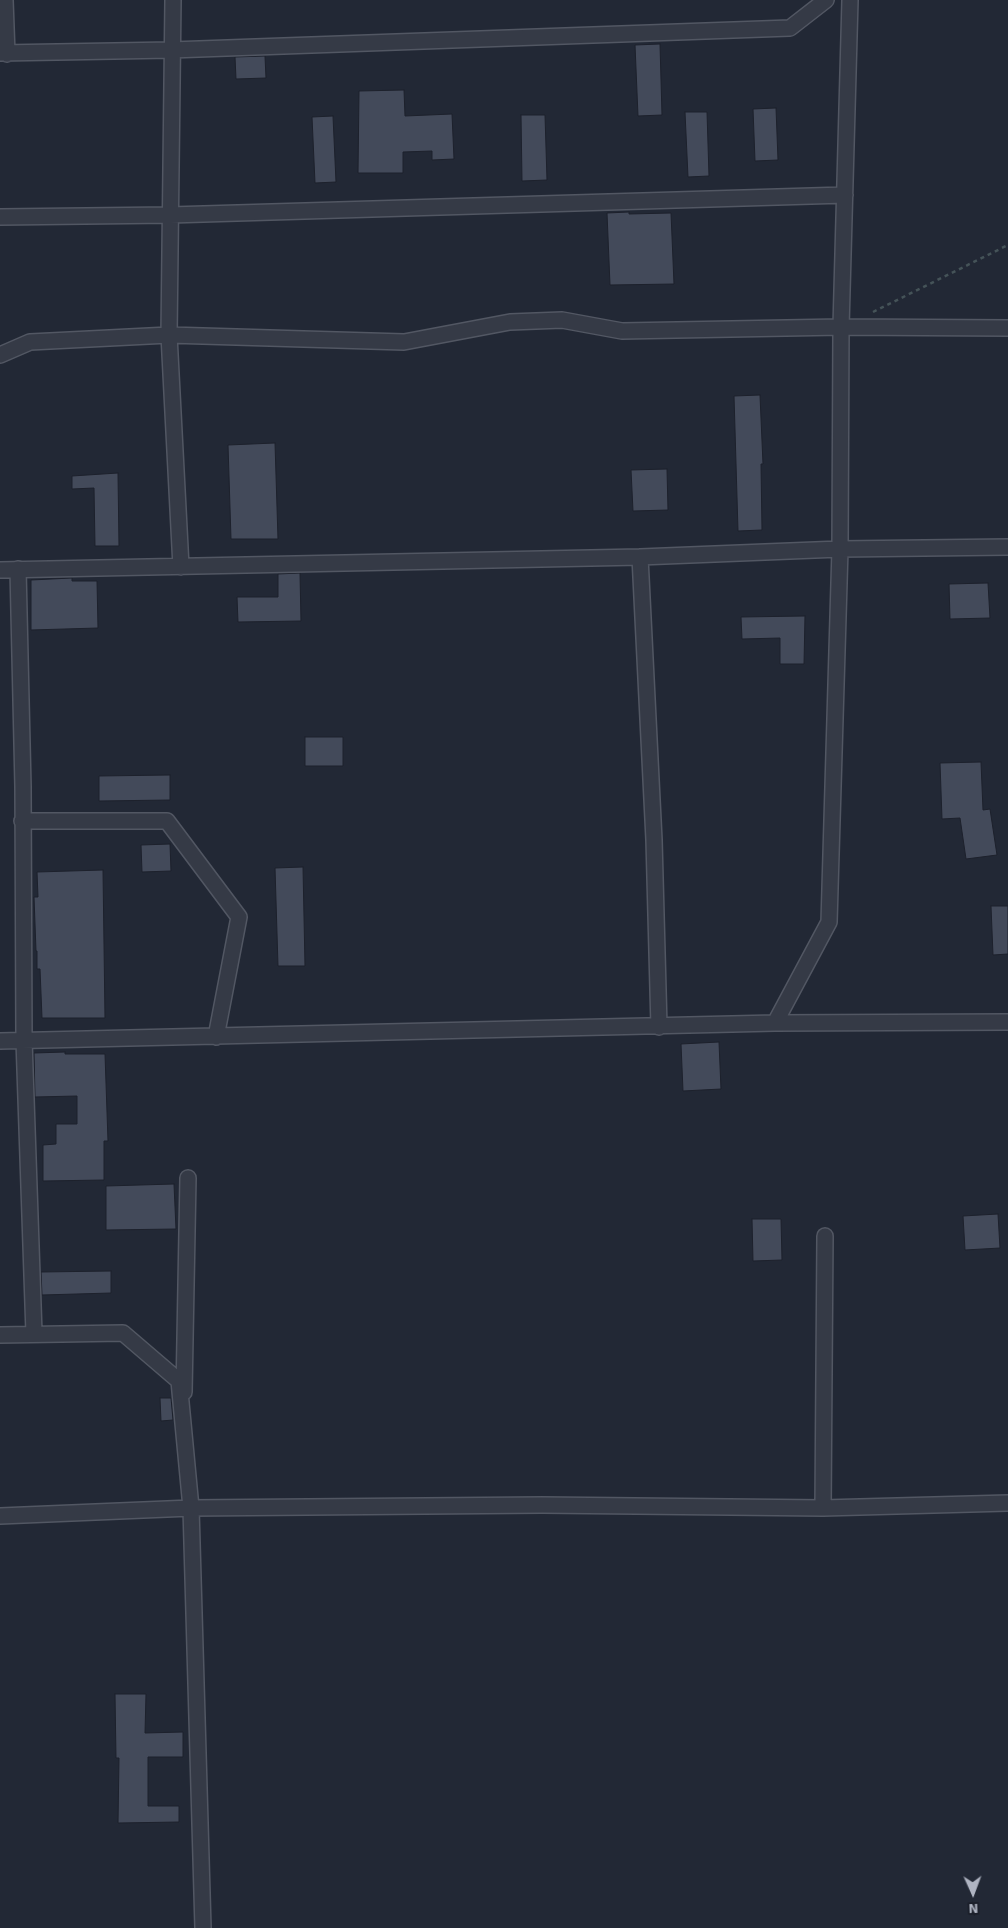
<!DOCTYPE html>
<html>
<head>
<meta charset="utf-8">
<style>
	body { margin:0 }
	#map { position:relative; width:1008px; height:1928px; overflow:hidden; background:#222835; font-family:Signika,sans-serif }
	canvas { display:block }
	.north { position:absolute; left:948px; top:1868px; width:50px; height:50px; -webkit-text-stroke:4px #1b1f2a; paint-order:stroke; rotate:178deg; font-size:14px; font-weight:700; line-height:20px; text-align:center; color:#afb4c2 }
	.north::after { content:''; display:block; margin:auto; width:18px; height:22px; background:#afb4c2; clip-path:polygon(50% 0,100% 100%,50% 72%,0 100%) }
</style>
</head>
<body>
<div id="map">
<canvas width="1008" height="1928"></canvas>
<div class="north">N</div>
</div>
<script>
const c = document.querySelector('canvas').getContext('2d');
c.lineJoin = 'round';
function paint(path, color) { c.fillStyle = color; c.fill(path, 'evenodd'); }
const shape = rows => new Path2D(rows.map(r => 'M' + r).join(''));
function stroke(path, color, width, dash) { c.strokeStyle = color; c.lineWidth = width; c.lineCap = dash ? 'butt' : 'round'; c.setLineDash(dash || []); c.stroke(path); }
const building = shape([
	[660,44,662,115,638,116,635,45,660,44],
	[265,56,266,78,236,79,235,57,265,56],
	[404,90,405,116,452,114,454,159,432,160,432,151,403,152,403,173,358,173,359,91,404,90],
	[776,108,778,160,755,161,753,109,776,108],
	[685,112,707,112,709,176,688,177,685,112],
	[521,115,545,115,547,180,522,181,521,115],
	[333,116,336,182,315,183,312,117,333,116],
	[629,212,629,214,671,213,674,284,610,285,607,213,629,212],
	[760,395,763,464,761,464,762,530,738,531,734,396,760,395],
	[275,443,278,539,231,539,228,445,275,443],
	[667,469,668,510,633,511,631,470,667,469],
	[118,473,119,546,95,546,94,488,72,489,72,476,118,473],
	[300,573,301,621,238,622,237,597,278,597,278,574,300,573],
	[72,578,72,581,97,581,98,628,31,630,31,580,72,578],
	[988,583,990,618,950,619,949,584,988,583],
	[805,616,804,664,780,664,780,638,742,639,741,617,805,616],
	[305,737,343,737,343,766,305,766,305,737],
	[981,762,983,810,990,809,997,855,966,859,960,818,942,819,940,763,981,762],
	[170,775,170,800,99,801,99,776,170,775],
	[170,844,171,871,142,872,141,845,170,844],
	[303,867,305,966,278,966,275,868,303,867],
	[103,870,105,1018,42,1018,40,969,37,969,37,951,36,951,34,897,38,897,37,872,103,870],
	[991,906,1008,906,1008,954,993,955,991,906],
	[719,1042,721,1089,683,1091,681,1044,719,1042],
	[65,1052,65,1054,105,1054,108,1141,104,1141,104,1180,43,1181,43,1145,56,1144,56,1124,77,1124,77,1096,35,1097,34,1053,65,1052],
	[174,1184,176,1229,106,1230,106,1186,174,1184],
	[998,1214,1000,1248,965,1250,963,1216,998,1214],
	[752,1219,781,1219,782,1260,753,1261,752,1219],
	[111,1271,111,1293,42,1295,41,1272,111,1271],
	[160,1398,171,1398,173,1420,161,1421,160,1398],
	[115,1694,146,1694,145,1733,183,1732,183,1757,148,1757,148,1806,179,1806,179,1822,118,1823,119,1758,116,1758,115,1694]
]);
paint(building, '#434a5a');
stroke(building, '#1d212c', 1);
const minor = shape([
	[5,0,7,54],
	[173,0,169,335,181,567],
	[0,53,171,50,790,28,826,0],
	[0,217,170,215,845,195],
	[0,355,30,342,169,335,404,342,510,322,562,320,622,331,841,327,1008,328],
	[640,557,654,840,659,1027],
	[18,569,23,787,24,1040,34,1334],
	[0,570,640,557,840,549,1008,547],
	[22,821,167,821,239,917,216,1037],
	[775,1023,829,922,840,549,841,327,850,0],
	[0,1041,775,1023,1008,1022],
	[0,1335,123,1333,179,1381,191,1508,203,1928],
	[184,1392,188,1178],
	[823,1508,825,1236],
	[0,1516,191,1508,542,1505,823,1508,1008,1503]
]);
stroke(minor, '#525763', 18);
stroke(shape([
	[873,312,1008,245]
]), '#455358', 2.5, [4, 4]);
stroke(minor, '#353a46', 15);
</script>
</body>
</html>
